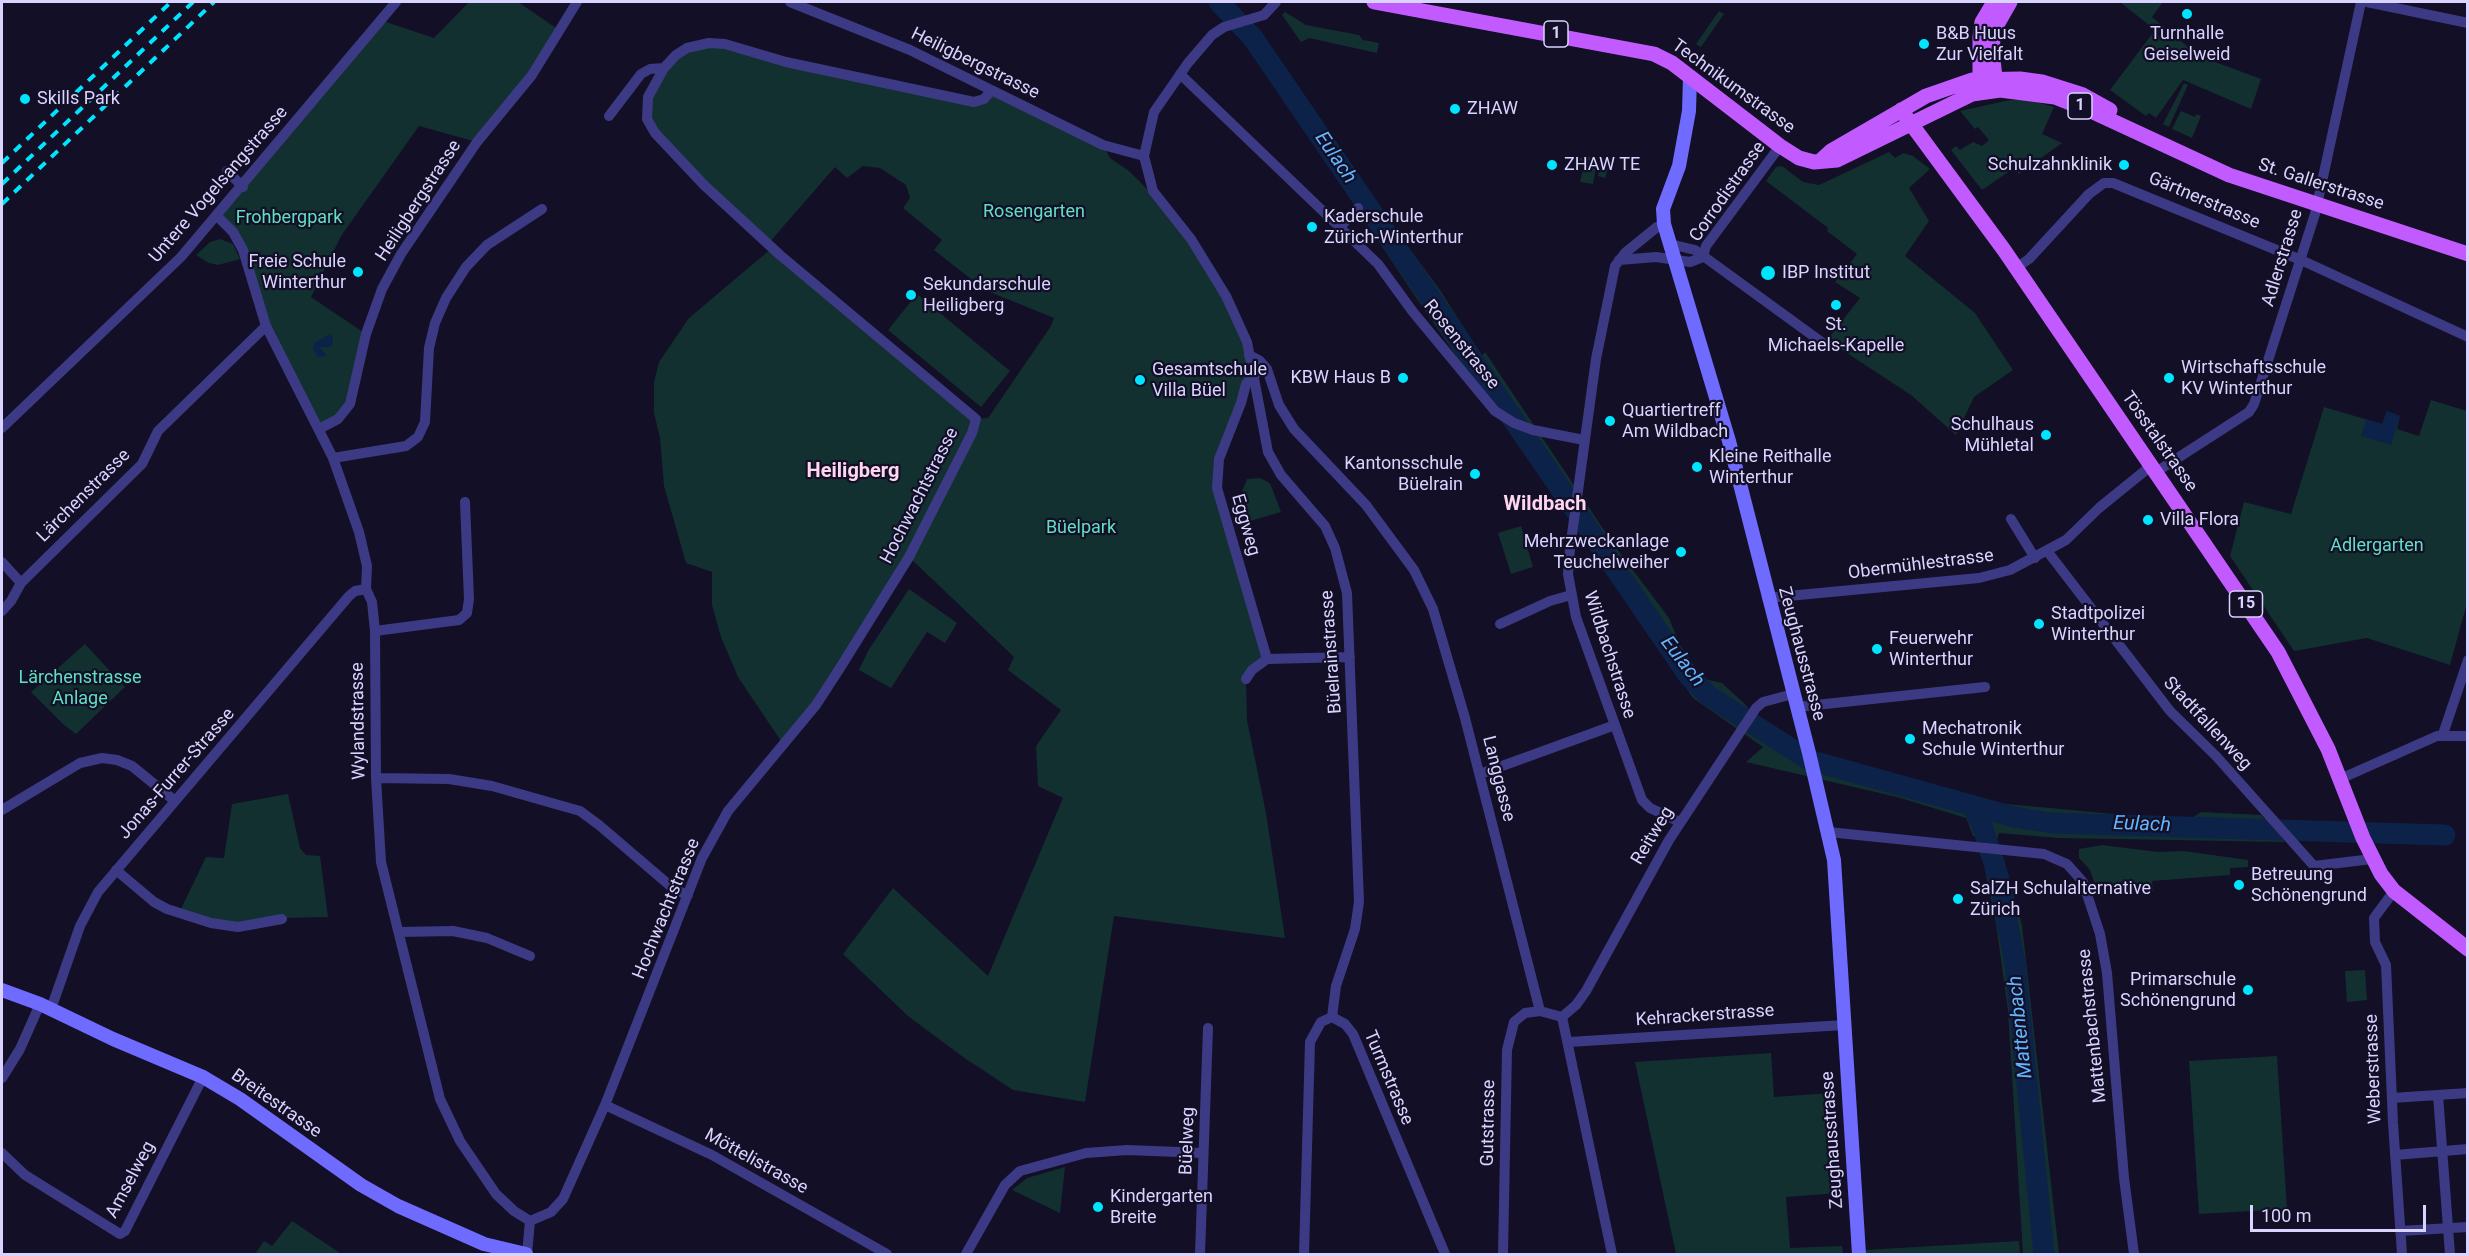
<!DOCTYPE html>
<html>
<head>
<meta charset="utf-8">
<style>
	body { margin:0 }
	#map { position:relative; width:2469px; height:1256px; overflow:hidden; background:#130f26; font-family:Roboto,sans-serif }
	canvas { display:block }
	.frame { position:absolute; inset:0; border:3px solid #d9d4ff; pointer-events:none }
	.scale { position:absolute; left:2250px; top:1205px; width:176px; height:27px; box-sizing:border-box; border:3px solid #d9d4ff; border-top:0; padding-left:8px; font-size:18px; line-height:21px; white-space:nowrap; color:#d9d4ff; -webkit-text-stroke:4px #130f26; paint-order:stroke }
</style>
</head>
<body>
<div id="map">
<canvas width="2469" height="1256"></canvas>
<div class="frame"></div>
<div class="scale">100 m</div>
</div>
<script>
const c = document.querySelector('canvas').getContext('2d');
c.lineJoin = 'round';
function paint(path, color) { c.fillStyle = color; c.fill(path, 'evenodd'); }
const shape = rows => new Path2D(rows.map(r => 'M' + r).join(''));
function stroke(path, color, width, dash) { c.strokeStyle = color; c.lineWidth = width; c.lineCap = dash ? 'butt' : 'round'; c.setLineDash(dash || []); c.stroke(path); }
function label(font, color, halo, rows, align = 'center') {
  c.font = font + ' Roboto,sans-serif'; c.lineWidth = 4.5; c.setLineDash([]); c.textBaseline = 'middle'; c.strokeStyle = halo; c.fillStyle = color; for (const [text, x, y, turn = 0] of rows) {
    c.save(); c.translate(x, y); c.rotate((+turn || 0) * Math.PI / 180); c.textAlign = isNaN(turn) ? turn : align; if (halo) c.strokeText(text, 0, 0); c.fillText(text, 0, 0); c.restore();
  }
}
paint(shape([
	[469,2,518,2,559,30,477,142,419,126,341,236,311,297,366,334,350,404,319,429,266,326,243,250,217,216,380,20,434,38],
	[2120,2,2163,2,2152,17,2199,56,2261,79,2251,109,2183,80,2156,118,2149,113,2146,116,2110,90,2155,30],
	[1719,11,1724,14,1701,47,1696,44],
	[1285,12,1306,25,1359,35,1363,40,1379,43,1377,53,1309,38,1301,42,1282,15],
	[1235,24,1250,28,1364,192,1367,191,1440,290,1482,356,1485,352,1614,545,1669,618,1689,667,1700,678,1722,683,1747,706,1751,715,1809,753,1996,803,2135,816,2192,818,2201,812,2261,815,2285,842,2058,838,1999,833,1997,839,1973,836,1966,818,1897,797,1746,762,1763,747,1693,698,1417,299,1284,99,1287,96],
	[709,43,974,102,991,91,1103,145,1110,158,1129,171,1159,201,1215,276,1255,375,1216,471,1267,659,1246,679,1247,720,1266,813,1285,938,1114,916,1085,1102,1013,1090,963,1057,908,1016,843,954,893,888,988,976,1063,798,1038,786,1036,746,1061,710,1008,670,1014,657,909,557,840,668,783,744,738,677,721,637,712,605,712,572,686,563,664,486,660,438,654,413,654,382,659,362,689,318,772,248,976,419,988,418,1051,326,1054,318,985,290,934,250,942,240,903,208,910,198,906,185,880,168,863,166,847,178,835,167,768,244,655,133,648,97,676,55],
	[2184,83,2188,85,2169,127,2163,124],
	[2010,100,2030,100,2054,107,2042,134,2062,143,2019,174,2014,168,1982,190,1951,150,1956,146,1960,150,1973,142,1982,146,1989,140,1978,127,1975,129,1960,111],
	[2181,111,2195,117,2196,114,2201,116,2192,138,2172,129],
	[1889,152,1895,158,1903,153,1913,156,1930,169,1909,188,1929,221,1905,256,1975,313,2013,370,1974,397,1956,435,1911,395,1827,340,1860,298,1835,282,1857,254,1827,231,1828,228,1766,181,1776,167,1782,166,1803,182,1819,185],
	[1586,156,1605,162,1608,169,1605,178,1598,176,1600,166,1577,163,1578,159],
	[1584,165,1596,168,1593,184,1580,182],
	[220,239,233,244,240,259,218,265,209,263,196,255,210,242],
	[917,294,1010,371,981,407,888,330],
	[2431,400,2467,411,2467,603,2450,665,2367,638,2294,651,2230,556,2244,502,2291,514,2324,407,2382,424,2387,411,2400,416,2397,429,2419,436],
	[1260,478,1270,483,1281,512,1250,521,1241,494,1247,479],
	[1521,526,1533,567,1511,574,1498,533],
	[909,589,957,623,945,643,927,632,891,688,859,670,868,651],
	[85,644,125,687,76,734,64,725,31,692],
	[288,794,300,848,306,855,320,856,328,917,282,918,238,927,179,913,206,857,224,858,232,804],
	[2102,845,2158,852,2184,851,2248,860,2248,867,2230,868,2230,875,2152,881,2153,892,2099,896,2090,870,2079,858,2079,849],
	[1982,855,2003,856,2022,925,2059,1254,2023,1254,2008,1011,1996,923],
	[2365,970,2367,1000,2347,1002,2345,971],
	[1771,1053,1774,1097,1833,1093,1839,1193,1786,1197,1790,1248,1842,1246,1843,1254,1676,1254,1635,1062],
	[2277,1056,2287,1209,2199,1214,2189,1061],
	[1065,1167,1060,1213,1012,1190,1027,1178],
	[292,1221,340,1253,343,1254,255,1254,264,1241,272,1246],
	[2019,1241,2020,1254,1865,1254,1865,1250]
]), '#12302f');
paint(shape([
	[330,334,333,337,333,343,330,347,319,347,326,354,325,357,317,357,313,348,314,343],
	[2387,411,2400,416,2391,445,2361,436,2366,419,2382,424]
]), '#0c2248');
stroke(shape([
	[1219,2,1253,38,1688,675,1709,696,1809,760,2014,817,2052,823,2445,835],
	[1972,805,1982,825,2000,883,2015,964,2044,1254]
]), '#0c2248', 21);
stroke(shape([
	[790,2,910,50,1103,145,1144,156],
	[1276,2,1264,15,1224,27,1212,35,1188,63,1154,112,1144,156,1153,191,1191,239,1226,296,1247,342,1268,452,1281,475,1325,526,1335,548,1347,593,1359,902,1355,929,1336,986,1332,1017],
	[2367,2,2468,23],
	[1180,74,1378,264,1413,312,1495,411,1514,423,1533,430,1584,440],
	[609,116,641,74,650,69,664,68],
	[227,171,243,187],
	[217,216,233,232,243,250,266,326,333,458,359,532,367,566,366,589,372,602,375,631,376,778,381,862,440,1099,460,1141,496,1194,514,1211,530,1221],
	[1664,224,1657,227,1625,253,1615,266,1596,359,1570,549,1568,574,1576,617,1642,800,1650,808,1680,822],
	[1340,227,1358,208],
	[1670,244,1695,250,1827,346],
	[1703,257,1706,246,1780,146],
	[1619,260,1656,257,1690,262,1703,257],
	[2016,268,2029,259,2089,194,2104,183,2113,183,2301,260,2468,337],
	[1249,355,1260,361,1267,369,1279,405,1294,429,1366,505,1414,570,1433,609,1465,718,1540,1011],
	[1255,375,1246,384,1241,403,1219,459,1217,488,1267,659],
	[2,428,181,257,396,2],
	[319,429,338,419,350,404,366,334,382,289,401,254,477,142,532,75,577,2],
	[333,458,406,446,418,437,425,422,429,348,435,323,446,298,466,267,487,245,542,209],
	[2156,472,2249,412,2254,404,2315,214,2361,2],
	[2011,519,2035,558],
	[2048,552,2170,711,2216,756,2314,866,2372,859],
	[2,562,21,583],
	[1767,598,1979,578,2010,570,2066,540,2099,508,2152,465],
	[2,611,11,601,21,583,142,464,158,431,266,326],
	[1500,624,1550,601,1571,595],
	[375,631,459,620,467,613,469,599,465,502],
	[1267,659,1350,657],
	[1246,679,1252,670,1267,659],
	[1797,707,1985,687],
	[2443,734,2468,660],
	[1480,774,1615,725],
	[376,778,449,779,492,786,580,811,599,825,675,890,688,895],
	[2340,779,2437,736,2468,736],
	[2,810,80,763,102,758,117,760,132,766,175,801],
	[1828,832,2044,854,2067,864,2083,882,2100,934,2107,973,2124,1178,2134,1254],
	[116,870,154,902,167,909,211,923,238,927,282,919],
	[2394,891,2374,918,2375,942,2386,965,2393,1123,2402,1254],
	[399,932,453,931,487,938,530,956],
	[51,1009,80,926,98,892,349,596,355,591,366,589],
	[1332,1017,1345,1024,1353,1034,1445,1254],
	[1562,1017,1576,1005,1586,991,1669,840,1756,708,1763,702,1793,694],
	[1569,1042,1844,1025],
	[2,1078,20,1049,40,1004],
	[2438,1095,2450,1254],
	[2392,1098,2468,1093],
	[605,1105,712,1155,887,1254],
	[2,1153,25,1175,120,1234,125,1231,203,1077],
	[2395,1155,2468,1149],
	[530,1221,551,1212,563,1199,605,1105,702,858,728,811,816,705,840,668,909,557,972,433,976,419,780,255,704,185,655,133,647,119,648,97,664,68,676,55,687,48,709,43,725,44,786,62,974,102,984,99,991,91],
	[2400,1231,2468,1227],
	[527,1254,530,1221],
	[966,1254,1005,1185,1020,1171,1086,1153,1127,1150,1203,1153],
	[1200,1254,1208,1028],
	[1304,1254,1310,1042,1321,1022,1332,1017],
	[1503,1254,1507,1050,1514,1022,1525,1013,1540,1011,1562,1017,1612,1254]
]), '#3d3a85', 10);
stroke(shape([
	[1690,77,1689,111,1679,166,1663,209,1664,224,1729,441,1809,753,1834,860,1859,1254],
	[2,990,40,1004,113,1039,203,1077,240,1099,361,1185,398,1206,484,1244,526,1254]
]), '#6f6bff', 14);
stroke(shape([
	[1374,2,1654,54,1672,63,1780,146,1799,158,1814,162,1837,160,1972,94,2000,90,2055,97,2093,112,2229,175,2468,254],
	[1986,86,1980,78,1980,37,1982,22,1994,2],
	[1992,86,1995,78,1992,49,1994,30,2010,2],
	[1901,110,2004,250,2278,652,2328,749,2363,838,2381,874,2394,891,2468,949],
	[1820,161,1831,151,1926,96,1972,80,2020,79,2042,82,2083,95,2110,110]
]), '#c25bff', 15);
stroke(shape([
	[2,163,171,2],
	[2,184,193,2],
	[2,204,214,2]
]), '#00e5ff', 4, [9, 8]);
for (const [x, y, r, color] of [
	[2187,14,6,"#00e5ff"],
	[1924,44,6,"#00e5ff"],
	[25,99,6,"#00e5ff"],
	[1455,109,6,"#00e5ff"],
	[1552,165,6,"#00e5ff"],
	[2124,165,6,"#00e5ff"],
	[1312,227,6,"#00e5ff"],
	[358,272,6,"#00e5ff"],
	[1768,273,8,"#00e5ff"],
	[911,295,6,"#00e5ff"],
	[1836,305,6,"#00e5ff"],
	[1403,378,6,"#00e5ff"],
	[2169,378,6,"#00e5ff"],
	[1140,380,6,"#00e5ff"],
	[1610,421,6,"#00e5ff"],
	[2046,435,6,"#00e5ff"],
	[1697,467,6,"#00e5ff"],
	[1475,474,6,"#00e5ff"],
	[2148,520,6,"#00e5ff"],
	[1681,552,6,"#00e5ff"],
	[2039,624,6,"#00e5ff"],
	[1877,649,6,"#00e5ff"],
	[1910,739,6,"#00e5ff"],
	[2239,885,6,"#00e5ff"],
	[1958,899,6,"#00e5ff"],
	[2248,990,6,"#00e5ff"],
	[1098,1207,6,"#00e5ff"]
]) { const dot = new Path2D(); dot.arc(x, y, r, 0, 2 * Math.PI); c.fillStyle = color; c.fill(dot); stroke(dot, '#130f26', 2); }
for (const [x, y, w] of [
	[1556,34,24],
	[2080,106,24],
	[2246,604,33]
]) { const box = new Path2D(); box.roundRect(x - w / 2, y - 13, w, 26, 4.5); c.fillStyle = '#130f26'; c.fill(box); stroke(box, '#d9d4ff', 1.5); }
label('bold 16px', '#d9d4ff', null, [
	["1",1556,34],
	["1",2080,106],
	["15",2246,604]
]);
label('18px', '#d9d4ff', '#130f26', [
	["B&B Huus",1936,34],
	["Zur Vielfalt",1936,55],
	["Turnhalle",2187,34,"center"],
	["Geiselweid",2187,55,"center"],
	["Skills Park",37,99],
	["ZHAW",1467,109],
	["ZHAW TE",1564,165],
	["Schulzahnklinik",2112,165,"right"],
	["Kaderschule",1324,217],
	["Zürich-Winterthur",1324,238],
	["Freie Schule",346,262,"right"],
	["Winterthur",346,283,"right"],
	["IBP Institut",1782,273],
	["Sekundarschule",923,285],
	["Heiligberg",923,306],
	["St.",1836,325,"center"],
	["Michaels-Kapelle",1836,346,"center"],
	["Wirtschaftsschule",2181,368],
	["KV Winterthur",2181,389],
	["Gesamtschule",1152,370],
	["Villa Büel",1152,391],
	["KBW Haus B",1391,378,"right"],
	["Quartiertreff",1622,411],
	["Am Wildbach",1622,432],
	["Schulhaus",2034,425,"right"],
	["Mühletal",2034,446,"right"],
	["Kleine Reithalle",1709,457],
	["Winterthur",1709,478],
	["Kantonsschule",1463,464,"right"],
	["Büelrain",1463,485,"right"],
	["Villa Flora",2160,520],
	["Mehrzweckanlage",1669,542,"right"],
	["Teuchelweiher",1669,563,"right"],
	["Stadtpolizei",2051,614],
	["Winterthur",2051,635],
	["Feuerwehr",1889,639],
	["Winterthur",1889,660],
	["Mechatronik",1922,729],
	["Schule Winterthur",1922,750],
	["Betreuung",2251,875],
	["Schönengrund",2251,896],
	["SalZH Schulalternative",1970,889],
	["Zürich",1970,910],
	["Primarschule",2236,980,"right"],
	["Schönengrund",2236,1001,"right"],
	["Kindergarten",1110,1197],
	["Breite",1110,1218]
], 'left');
label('18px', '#d9d4ff', '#130f26', [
	["Heiligbergstrasse",975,64,26],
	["Technikumstrasse",1733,87,36],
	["Untere Vogelsangstrasse",219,185,-49],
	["St. Gallerstrasse",2321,185,18],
	["Corrodistrasse",1728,192,-55],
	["Heiligbergstrasse",419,201,-57],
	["Gärtnerstrasse",2204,201,23],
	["Adlerstrasse",2283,258,-73],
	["Rosenstrasse",1461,345,51],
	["Tösstalstrasse",2159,442,55],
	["Lärchenstrasse",84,496,-45],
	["Hochwachtstrasse",920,496,-63],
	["Eggweg",1245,525,74],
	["Obermühlestrasse",1921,565,-7],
	["Büelrainstrasse",1332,652,-94],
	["Zeughausstrasse",1801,654,75],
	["Wildbachstrasse",1609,655,72],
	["Wylandstrasse",359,721,-91],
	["Stadtfallenweg",2207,724,47],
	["Jonas-Furrer-Strasse",177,774,-49],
	["Langgasse",1498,779,76],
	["Reitweg",1653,836,-59],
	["Hochwachtstrasse",667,909,-68],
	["Kehrackerstrasse",1705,1016,-4],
	["Mattenbachstrasse",2093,1026,-96],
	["Weberstrasse",2374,1069,-92],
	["Turmstrasse",1388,1078,67],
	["Breitestrasse",276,1104,35],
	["Gutstrasse",1489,1123,-89],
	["Zeughausstrasse",1833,1140,-94],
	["Büelweg",1188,1141,-88],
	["Möttelistrasse",756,1162,29],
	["Amselweg",131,1180,-62]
]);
label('18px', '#5fe0c0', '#130f26', [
	["Rosengarten",1034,212],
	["Frohbergpark",289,218],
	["Büelpark",1081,528],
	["Adlergarten",2377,546],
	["Lärchenstrasse",80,678],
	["Anlage",80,699]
]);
label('italic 20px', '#62b6ff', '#130f26', [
	["Eulach",1335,158,56],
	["Eulach",1682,662,52],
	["Eulach",2142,825,2],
	["Mattenbach",2021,1027,-96]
]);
label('bold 20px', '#ffd6f0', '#130f26', [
	["Heiligberg",853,472],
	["Wildbach",1545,505]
]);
</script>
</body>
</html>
